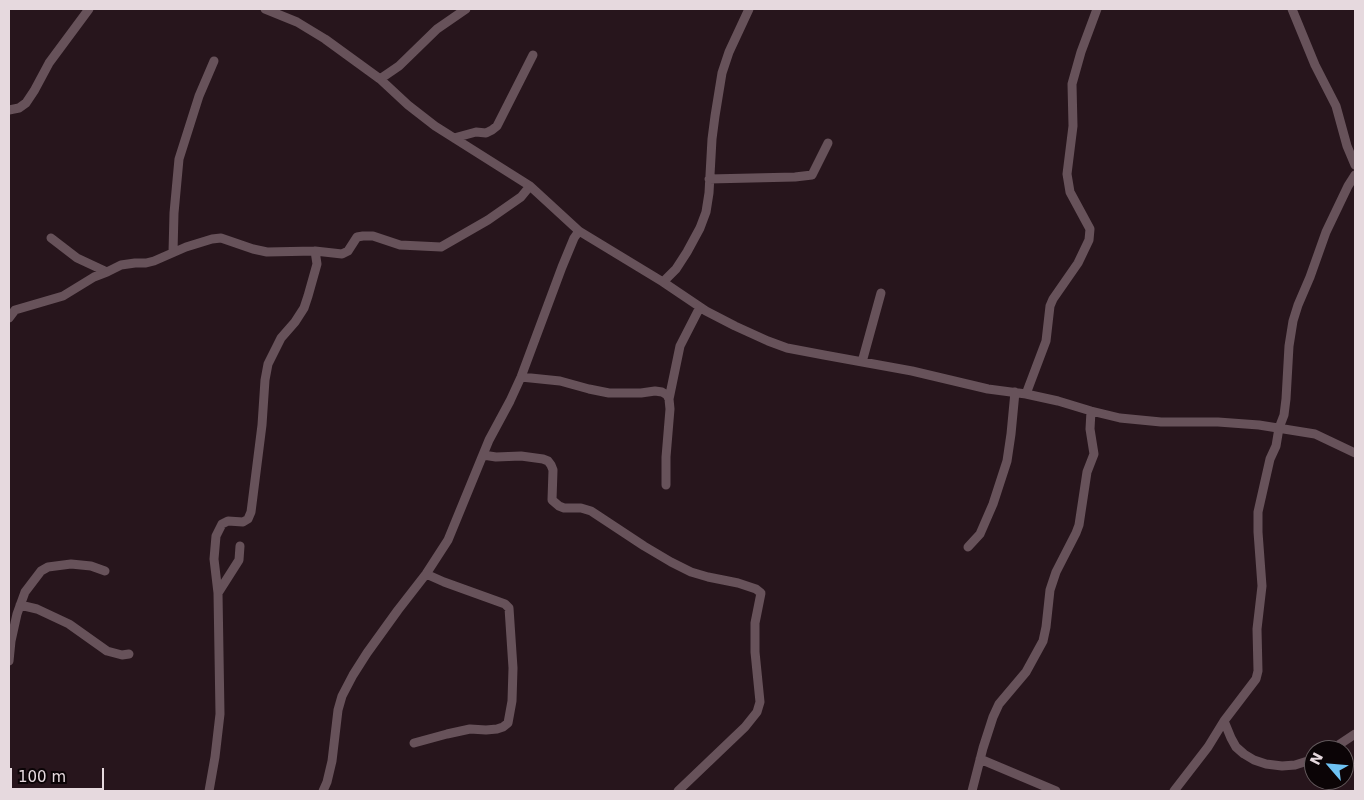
<!DOCTYPE html>
<html>
<head>
<meta charset="utf-8">
<style>
	body { margin:0 }
	#map { position:relative; width:1364px; height:800px; overflow:hidden; background:#27151c; font-family:"DejaVu Sans",sans-serif }
	canvas { display:block }
	.frame { position:absolute; inset:0; border:10px solid #e6d9de; pointer-events:none }
	.north { position:absolute; left:1304px; top:740px; width:50px; height:50px; box-sizing:border-box; background:#0b0406; border:1px solid #63595c; border-radius:50%; rotate:297deg; font-size:14px; font-weight:700; line-height:20px; text-align:center; color:#e6d9de }
	.north::after { content:''; display:block; margin:auto; width:18px; height:22px; background:#6ec2f3; clip-path:polygon(50% 0,100% 100%,50% 72%,0 100%) }
	.scale { position:absolute; left:10px; top:768px; width:94px; height:22px; box-sizing:border-box; border:2px solid #e6d9de; border-top:0; padding-left:6px; font-size:15px; line-height:18px; white-space:nowrap; color:#e6d9de; -webkit-text-stroke:4px #0b0406; paint-order:stroke }
</style>
</head>
<body>
<div id="map">
<canvas width="1364" height="800"></canvas>
<div class="frame"></div>
<div class="north">N</div>
<div class="scale">100 m</div>
</div>
<script>
const c = document.querySelector('canvas').getContext('2d');
c.lineJoin = 'round';
const shape = rows => new Path2D(rows.map(r => 'M' + r).join(''));
function stroke(path, color, width, dash) { c.strokeStyle = color; c.lineWidth = width; c.lineCap = dash ? 'butt' : 'round'; c.setLineDash(dash || []); c.stroke(path); }
stroke(shape([
	[265,9,297,22,325,39,380,79,408,105,435,126,530,186,579,231,663,282,706,311,735,326,768,341,787,348,824,355,912,371,988,389,1026,394,1058,401,1091,411,1120,418,1161,422,1218,422,1259,425,1315,434,1355,453],
	[1292,9,1315,65,1336,106,1347,146,1355,165],
	[380,79,399,66,437,29,466,9],
	[9,110,19,108,26,103,34,91,49,63,89,9],
	[454,138,476,132,486,133,492,130,497,126,533,55],
	[709,179,795,177,812,175,828,143],
	[51,238,77,258,107,272],
	[173,252,174,213,179,159,199,96,214,61],
	[663,282,676,269,687,252,700,228,706,212,709,193,712,139,715,116,722,73,729,52,749,9],
	[9,318,15,310,63,296,94,277,107,272,121,265,135,263,146,263,154,261,186,247,212,239,221,238,253,249,267,252,315,251,342,254,348,251,357,237,363,236,373,236,400,245,441,247,488,220,521,197,530,186],
	[862,362,881,293],
	[521,377,560,381,589,389,609,393,641,393,655,391,662,392,667,395,669,399,670,409,666,457,666,485],
	[1026,394,1046,341,1050,306,1053,299,1078,263,1089,240,1090,229,1070,192,1067,174,1073,126,1072,84,1081,52,1097,9],
	[669,399,680,346,700,307],
	[483,455,496,457,521,456,543,459,548,461,551,465,553,470,552,500,559,506,564,508,581,508,591,511,644,546,671,562,691,572,708,577,738,583,756,589,761,593,755,623,755,652,760,702,757,712,745,727,678,791],
	[968,547,980,534,993,504,1007,461,1011,434,1015,392],
	[218,593,239,560,240,546],
	[20,605,37,609,69,624,107,651,122,655,129,654],
	[9,661,11,641,17,614,25,592,41,571,48,567,71,564,91,566,105,571],
	[1224,721,1231,738,1236,747,1244,754,1254,760,1266,764,1282,766,1295,765,1314,759],
	[414,743,447,734,470,729,486,730,497,729,503,727,508,723,512,701,513,668,509,608,505,604,444,582,426,574],
	[1331,750,1355,734],
	[980,759,1056,791],
	[209,791,215,757,220,714,218,593,214,559,216,536,222,524,228,521,243,522,248,519,251,512,262,425,265,380,268,364,281,338,295,322,304,308,308,296,317,264,315,251],
	[323,791,327,782,332,761,338,710,342,696,353,675,367,653,398,610,426,574,448,540,489,440,510,401,521,377,562,267,574,238,579,231],
	[972,791,983,748,993,717,999,704,1026,672,1043,641,1046,627,1050,590,1056,572,1076,533,1079,525,1087,472,1094,454,1090,429,1091,411],
	[1174,791,1208,747,1224,721,1256,679,1258,671,1257,629,1262,586,1258,532,1258,512,1270,459,1276,446,1279,428,1284,415,1286,399,1289,346,1293,321,1298,305,1310,277,1326,232,1348,186,1355,175]
]), '#67525a', 9);
</script>
</body>
</html>
